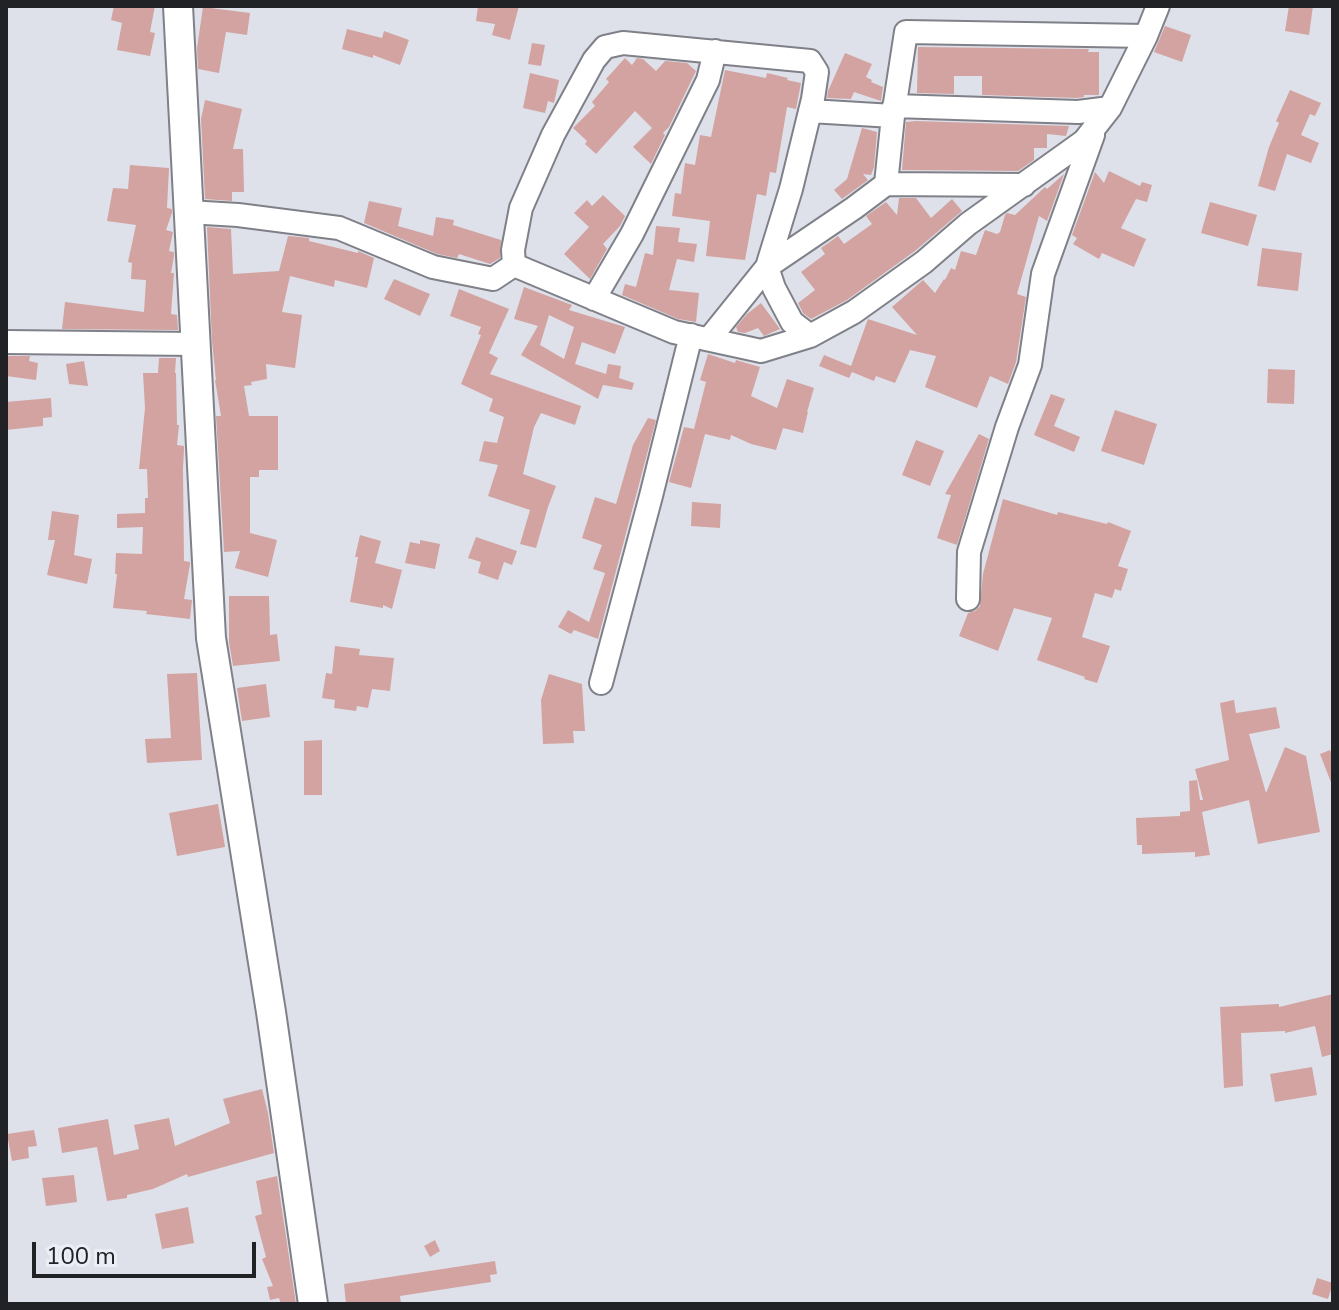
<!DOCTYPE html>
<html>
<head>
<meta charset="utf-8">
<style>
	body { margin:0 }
	#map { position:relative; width:1339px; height:1310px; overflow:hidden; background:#dfe1ea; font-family:"Nunito Sans",sans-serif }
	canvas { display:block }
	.frame { position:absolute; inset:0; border:8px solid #212225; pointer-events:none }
	.scale { position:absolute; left:32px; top:1242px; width:224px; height:36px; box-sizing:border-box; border:4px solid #212225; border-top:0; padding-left:10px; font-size:24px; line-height:28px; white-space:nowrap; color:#212225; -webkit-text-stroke:6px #eceef7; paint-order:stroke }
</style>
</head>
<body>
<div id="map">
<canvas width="1339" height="1310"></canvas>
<div class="frame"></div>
<div class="scale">100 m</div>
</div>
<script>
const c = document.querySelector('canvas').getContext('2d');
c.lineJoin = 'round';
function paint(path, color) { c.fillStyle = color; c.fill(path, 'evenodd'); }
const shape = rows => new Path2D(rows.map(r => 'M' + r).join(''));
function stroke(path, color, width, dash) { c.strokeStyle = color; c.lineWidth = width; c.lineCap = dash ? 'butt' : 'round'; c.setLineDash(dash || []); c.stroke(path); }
paint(shape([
	[114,6,155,6,150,32,155,33,150,56,117,50,122,23,111,20],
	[478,6,519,6,510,40,492,35,495,24,476,21],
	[1289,6,1313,6,1309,35,1285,31],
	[203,7,250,13,247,35,226,32,219,73,198,69,197,48],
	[1165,26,1191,35,1182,62,1154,52],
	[347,29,382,38,384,31,409,40,400,65,373,55,373,58,342,49],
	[532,43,545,45,541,66,528,64],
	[918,47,1089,49,1088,52,1099,52,1099,95,1084,95,1084,97,1077,98,982,95,982,76,954,76,954,94,917,93],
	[845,53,872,64,866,77,872,80,871,82,883,87,881,101,854,92,851,99,827,98,828,91],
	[625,58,632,65,637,58,643,59,656,71,665,61,687,63,696,71,669,127,663,133,665,135,651,164,633,147,652,128,635,111,596,154,585,144,587,141,573,128,595,106,592,102,609,82,606,79],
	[725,70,766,78,767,73,788,78,787,80,801,83,796,109,787,107,776,173,770,172,766,196,757,194,745,260,706,256,710,221,672,216,675,193,681,194,685,163,695,165,700,135,711,137],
	[530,73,559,80,554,103,548,101,545,113,523,108],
	[1290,90,1321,103,1315,116,1310,114,1301,135,1319,143,1311,163,1287,154,1275,191,1258,186,1269,147,1279,123,1276,121],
	[205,100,242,109,233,149,243,149,244,192,232,192,232,201,205,199,201,119],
	[916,121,1069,126,1066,136,1047,134,1047,148,1034,148,1034,160,1018,171,902,170,906,122],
	[862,128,877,132,874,167,871,175,863,174,868,180,842,199,834,190,847,179],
	[130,165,169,168,167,208,172,209,172,213,166,230,173,232,169,251,174,252,174,256,171,273,174,273,171,314,177,315,178,330,62,329,65,302,144,312,146,280,131,279,132,263,128,262,136,225,107,221,113,188,128,189],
	[1109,171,1140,186,1142,182,1152,185,1147,202,1136,199,1121,228,1146,239,1134,267,1102,253,1099,259,1073,244,1077,238,1072,235,1095,172,1104,183],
	[1064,174,1047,221,1039,216,1017,294,1026,297,1016,362,1008,384,990,376,977,408,925,387,936,356,910,350,895,383,876,376,874,381,852,372,849,378,819,366,824,355,851,366,868,319,917,335,892,307,923,280,935,293,944,279,945,280,951,268,955,270,961,251,976,255,985,230,997,234,1000,232,1005,215,1007,213,1015,215,1045,187,1047,189],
	[603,195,625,216,620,226,603,244,607,249,590,279,564,254,589,227,574,213,587,200,592,206],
	[899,198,916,198,931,218,952,199,962,211,915,251,847,300,811,319,803,313,798,303,815,290,801,272,825,254,821,248,824,246,838,236,844,244,872,224,866,216,886,202,897,215],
	[369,201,402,208,398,226,433,236,436,217,454,220,453,225,501,240,500,258,490,264,459,254,457,258,437,254,364,223],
	[1210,202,1257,215,1248,246,1201,233],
	[656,226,680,228,678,242,697,244,694,262,677,259,669,290,699,293,696,322,678,319,622,295,625,284,636,287,645,253,653,255],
	[207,227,231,229,233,274,279,271,288,236,309,238,309,241,358,253,358,251,374,258,367,288,335,280,334,287,290,276,282,312,302,315,295,368,266,364,267,379,251,382,252,385,244,386,249,416,278,416,278,470,259,470,259,477,250,477,250,533,277,540,268,577,235,568,240,551,224,552,216,416,221,416,215,380,216,380,212,341],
	[1262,248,1302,253,1298,291,1257,286],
	[394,279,430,294,420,316,384,299],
	[524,287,572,305,569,310,625,327,615,354,582,342,575,364,606,374,608,364,621,366,619,378,634,383,632,390,603,385,598,399,521,355,538,326,514,319],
	[549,315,574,327,564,359,540,345],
	[459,289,509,309,489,353,498,358,490,374,581,406,575,425,541,413,534,427,523,474,556,486,548,507,536,548,520,544,530,510,488,496,498,465,479,461,484,441,497,443,504,417,489,411,493,399,461,384,481,335,478,334,481,327,450,316],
	[761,303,780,329,764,336,758,328,745,333,738,332,736,327,747,314],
	[708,354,735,363,736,360,760,367,751,396,777,408,787,379,814,388,807,412,808,412,803,433,783,428,776,450,751,444,731,435,730,440,705,434,691,488,669,482,684,427,694,429,706,382,700,380],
	[6,356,30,356,29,361,38,363,36,380,6,376],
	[159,358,176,358,175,373,176,373,177,425,179,425,177,445,184,446,184,450,183,468,184,561,190,562,190,564,184,599,192,600,190,619,146,614,147,611,113,608,117,574,115,574,116,553,142,554,143,527,117,528,117,514,145,513,145,498,148,498,147,469,139,469,145,408,143,373,158,373],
	[84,361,88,386,69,384,66,364],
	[1268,369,1295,370,1294,404,1267,403],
	[1051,394,1065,399,1054,426,1080,437,1074,452,1034,435],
	[51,398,52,417,43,418,43,426,6,430,6,402],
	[1115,410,1157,424,1144,465,1101,451],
	[648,418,656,420,598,639,574,630,571,634,558,627,568,610,589,622,605,573,593,569,602,545,582,538,595,497,616,504,633,445],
	[979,434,989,439,957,545,937,538,951,495,945,494],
	[916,440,944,451,930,486,902,475],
	[1003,499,1057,515,1058,512,1107,524,1108,522,1131,531,1118,566,1128,569,1121,591,1115,589,1112,598,1095,593,1082,637,1110,646,1097,683,1084,679,1085,677,1037,660,1052,618,1014,608,998,651,959,636,968,613,975,611,980,606,983,574],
	[692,502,721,504,720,528,691,526],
	[52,511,79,515,74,555,92,559,87,584,47,575,55,540,48,540],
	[360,535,381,541,375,563,402,570,392,609,383,605,383,608,350,602,358,557,355,557],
	[476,537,517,551,512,565,504,562,498,580,478,573,481,562,468,558],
	[420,540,440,544,435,569,405,563,410,542,420,544],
	[229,596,269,596,270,635,277,634,280,661,233,666,229,642],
	[335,646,360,649,359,655,394,658,390,691,372,689,368,708,357,706,356,711,334,708,335,700,322,698,326,673,332,674],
	[197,673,202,760,147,763,145,739,171,738,167,674],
	[549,674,582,684,585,731,573,731,574,743,543,744,541,700],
	[266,684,270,717,242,721,237,688],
	[1234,700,1236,713,1276,707,1280,728,1249,734,1266,793,1285,747,1306,756,1320,832,1258,844,1249,800,1202,812,1210,855,1195,857,1195,852,1142,854,1142,845,1137,845,1136,818,1180,816,1180,812,1190,811,1189,781,1197,780,1200,800,1203,800,1195,769,1229,760,1220,703],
	[322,740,322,795,304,795,304,741],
	[1330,750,1333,756,1332,785,1320,754],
	[218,804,225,847,177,856,169,813],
	[1333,994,1333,1054,1322,1057,1315,1026,1285,1033,1285,1031,1241,1033,1243,1086,1224,1088,1220,1007,1279,1004,1279,1007],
	[1312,1067,1317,1095,1275,1102,1270,1074],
	[262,1089,268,1113,274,1153,188,1177,187,1174,153,1189,127,1195,127,1198,107,1201,97,1147,62,1153,58,1128,108,1119,114,1155,139,1149,134,1125,169,1118,175,1146,230,1123,223,1099],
	[34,1130,37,1146,28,1147,29,1158,12,1161,7,1134],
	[74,1175,77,1202,46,1206,42,1178],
	[277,1176,296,1304,281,1304,279,1298,270,1300,267,1287,273,1286,262,1259,266,1257,255,1216,262,1214,256,1181],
	[188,1207,194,1243,162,1249,155,1214],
	[435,1240,440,1251,430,1257,424,1246],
	[495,1261,497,1274,490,1275,491,1282,400,1296,401,1304,379,1304,379,1302,346,1304,344,1284],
	[1317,1278,1333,1283,1328,1299,1312,1294]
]), '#d2a3a1');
const minor = shape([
	[894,106,1078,112,1110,108],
	[810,111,893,116,886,184],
	[893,116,906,32,1146,36],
	[188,212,238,215,339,228,433,267,493,279,514,265],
	[594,299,632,234,708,80,715,51],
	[810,336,792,322,774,288,767,267,791,189,813,99,817,72,810,61,623,43,605,47,594,60,553,135,521,208,513,250,514,265,674,332,761,351,810,336,854,312,924,262,968,224,1084,141,1110,108,1146,36,1158,6],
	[709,339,767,267,854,208,886,184,1024,185],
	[6,342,195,344],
	[968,599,969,552,1007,427,1030,365,1043,274,1093,135],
	[601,683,651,496,691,335]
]);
const major = shape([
	[178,6,211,638,271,1012,313,1304]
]);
stroke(minor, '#7f8088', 26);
stroke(major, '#7f8088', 32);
stroke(minor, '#fff', 22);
stroke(major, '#fff', 28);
</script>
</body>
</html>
